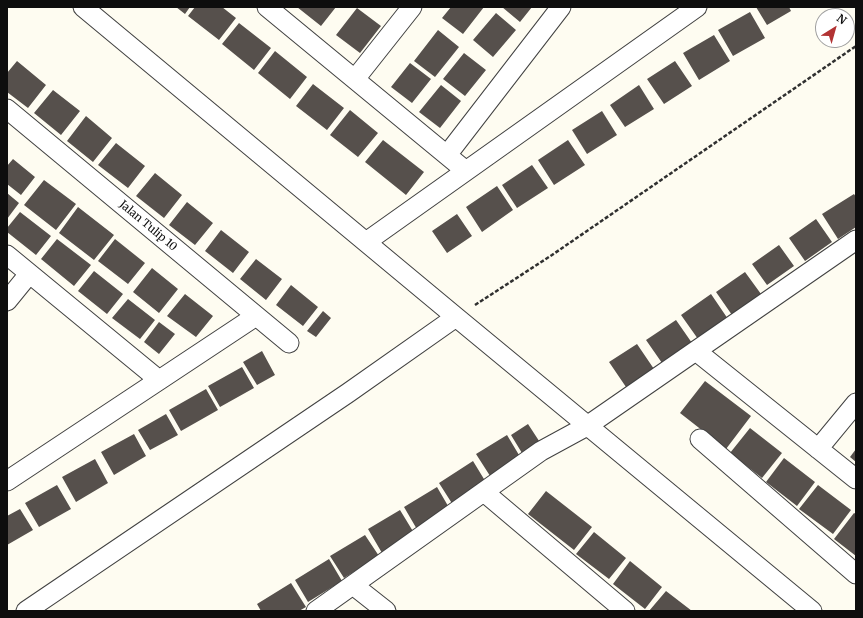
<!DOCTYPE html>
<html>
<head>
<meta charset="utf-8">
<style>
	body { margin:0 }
	#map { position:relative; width:863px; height:618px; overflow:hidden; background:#fefcf1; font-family:Merriweather,serif }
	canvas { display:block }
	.frame { position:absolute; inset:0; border:8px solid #0e0e0e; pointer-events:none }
	.north { position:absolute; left:815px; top:8px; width:40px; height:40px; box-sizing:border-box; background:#fff; border:1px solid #9f9f9f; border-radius:50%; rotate:37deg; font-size:11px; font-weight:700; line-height:16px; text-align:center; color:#0e0e0e }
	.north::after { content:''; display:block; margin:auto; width:14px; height:18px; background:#b23333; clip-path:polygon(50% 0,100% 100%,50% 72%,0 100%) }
</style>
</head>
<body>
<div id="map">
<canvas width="863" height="618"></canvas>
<div class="frame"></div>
<div class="north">N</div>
</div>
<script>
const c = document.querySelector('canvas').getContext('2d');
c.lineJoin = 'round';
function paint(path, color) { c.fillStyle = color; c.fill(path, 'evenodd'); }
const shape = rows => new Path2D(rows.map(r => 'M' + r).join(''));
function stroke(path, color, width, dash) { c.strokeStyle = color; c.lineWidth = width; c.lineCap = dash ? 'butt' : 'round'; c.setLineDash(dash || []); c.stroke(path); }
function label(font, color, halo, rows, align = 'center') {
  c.font = font + ' Merriweather,serif'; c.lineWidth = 4; c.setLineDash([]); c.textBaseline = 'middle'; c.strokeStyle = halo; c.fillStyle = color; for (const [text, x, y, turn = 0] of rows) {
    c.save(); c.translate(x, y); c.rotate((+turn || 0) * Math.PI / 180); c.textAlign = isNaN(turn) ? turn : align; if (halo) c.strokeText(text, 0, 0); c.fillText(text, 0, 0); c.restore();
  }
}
paint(shape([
	[176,7,190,7,185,14],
	[195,7,222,7,236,18,219,40,188,16],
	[297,7,336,7,321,26],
	[451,7,484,7,463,34,442,18],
	[502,7,532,7,520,22],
	[756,7,789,7,791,11,767,25],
	[357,8,381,26,360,53,336,35],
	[750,12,765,38,733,56,718,30],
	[496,13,516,30,493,57,473,40],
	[239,23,271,48,254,70,222,44],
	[438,30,459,47,435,77,414,61],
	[714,35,730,61,699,80,683,53],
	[275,51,307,77,290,99,258,73],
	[464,53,486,70,465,96,443,79],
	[17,61,46,85,28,108,7,92,7,73],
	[675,61,692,86,664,104,647,79],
	[410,63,431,79,412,103,391,87],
	[313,84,344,108,327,130,296,106],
	[441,85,461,101,440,128,419,112],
	[639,85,654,109,625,127,610,105],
	[53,90,80,111,61,135,34,113],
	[350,110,378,133,358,157,330,135],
	[602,111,617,135,587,154,572,130],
	[86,116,112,138,93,162,67,141],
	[383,140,424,172,406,195,365,162],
	[568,140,585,165,554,185,538,160],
	[116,143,145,166,128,188,98,165],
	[13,159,35,177,21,195,7,184,7,166],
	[532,165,548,188,517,208,502,185],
	[155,173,182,195,164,218,136,196],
	[44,180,76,204,56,230,24,205],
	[497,186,513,210,482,232,466,207],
	[7,193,19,203,7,219],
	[854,194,856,197,856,227,838,239,822,214],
	[187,202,213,223,195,245,169,225],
	[78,207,114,235,94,260,59,233],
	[20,212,51,236,36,255,7,232,7,228],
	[457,214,472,236,447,253,432,231],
	[816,219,832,242,805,261,789,238],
	[221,230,249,252,233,273,205,251],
	[57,239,91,265,74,286,41,259],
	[115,239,145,263,128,284,98,261],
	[779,245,794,266,767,285,752,264],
	[256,259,282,279,266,300,240,279],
	[152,268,178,289,159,313,133,292],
	[94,271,123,294,107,314,78,291],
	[745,272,761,294,732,315,716,292],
	[291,285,318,307,303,326,276,305],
	[185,294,213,316,196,337,167,316],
	[711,294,728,319,698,339,681,315],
	[128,299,155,320,140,339,112,318],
	[323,311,331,318,316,337,307,331],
	[676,320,692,343,662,363,646,340],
	[159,322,175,334,159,354,144,342],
	[637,344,654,369,626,387,609,362],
	[262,351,275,375,257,385,243,362],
	[242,367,254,388,220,407,208,386],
	[705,381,751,416,726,449,680,413],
	[206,389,218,410,181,431,169,410],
	[166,414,178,435,150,450,138,430],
	[528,424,543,447,525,458,511,435],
	[750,428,782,453,762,478,730,453],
	[134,434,146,456,114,475,101,452],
	[507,435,522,460,492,479,476,454],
	[856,449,856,462,850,457],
	[784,458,815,482,797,506,766,482],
	[95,459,108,483,76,502,62,477],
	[473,461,487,484,453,505,439,483],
	[57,485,71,509,39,527,25,503],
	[818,485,851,510,833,534,799,509],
	[437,487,451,511,418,531,404,507],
	[546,491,592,527,574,550,528,514],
	[20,509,33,530,7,545,7,516],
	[400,510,414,533,382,553,368,529],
	[854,513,856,514,856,556,834,539],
	[594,532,626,558,609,579,576,554],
	[365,535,379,556,344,578,330,556],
	[329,559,342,581,308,602,295,580],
	[630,561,662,587,645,609,613,584],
	[291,583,306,607,299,611,261,611,257,604],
	[666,591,692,611,649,611]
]), '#56504c');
const street = shape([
	[83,7,456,317,812,611],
	[267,7,466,171],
	[355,79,412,7],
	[7,109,289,343],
	[447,155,561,7],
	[366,242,697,7],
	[7,255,159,380],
	[7,301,29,274],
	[696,351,856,479],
	[700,439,856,574],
	[818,449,856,403],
	[7,481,256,316],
	[484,492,625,611],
	[353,585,386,611],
	[26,611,348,393,456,317],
	[316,611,541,451,587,426,856,240]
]);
stroke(street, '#414141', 21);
stroke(shape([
	[475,305,552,255,856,46]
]), '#303030', 2.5, [4, 2]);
stroke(street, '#fff', 19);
label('11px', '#0e0e0e', '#fff', [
	["Jalan Tulip 10",148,226,40]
]);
</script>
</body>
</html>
